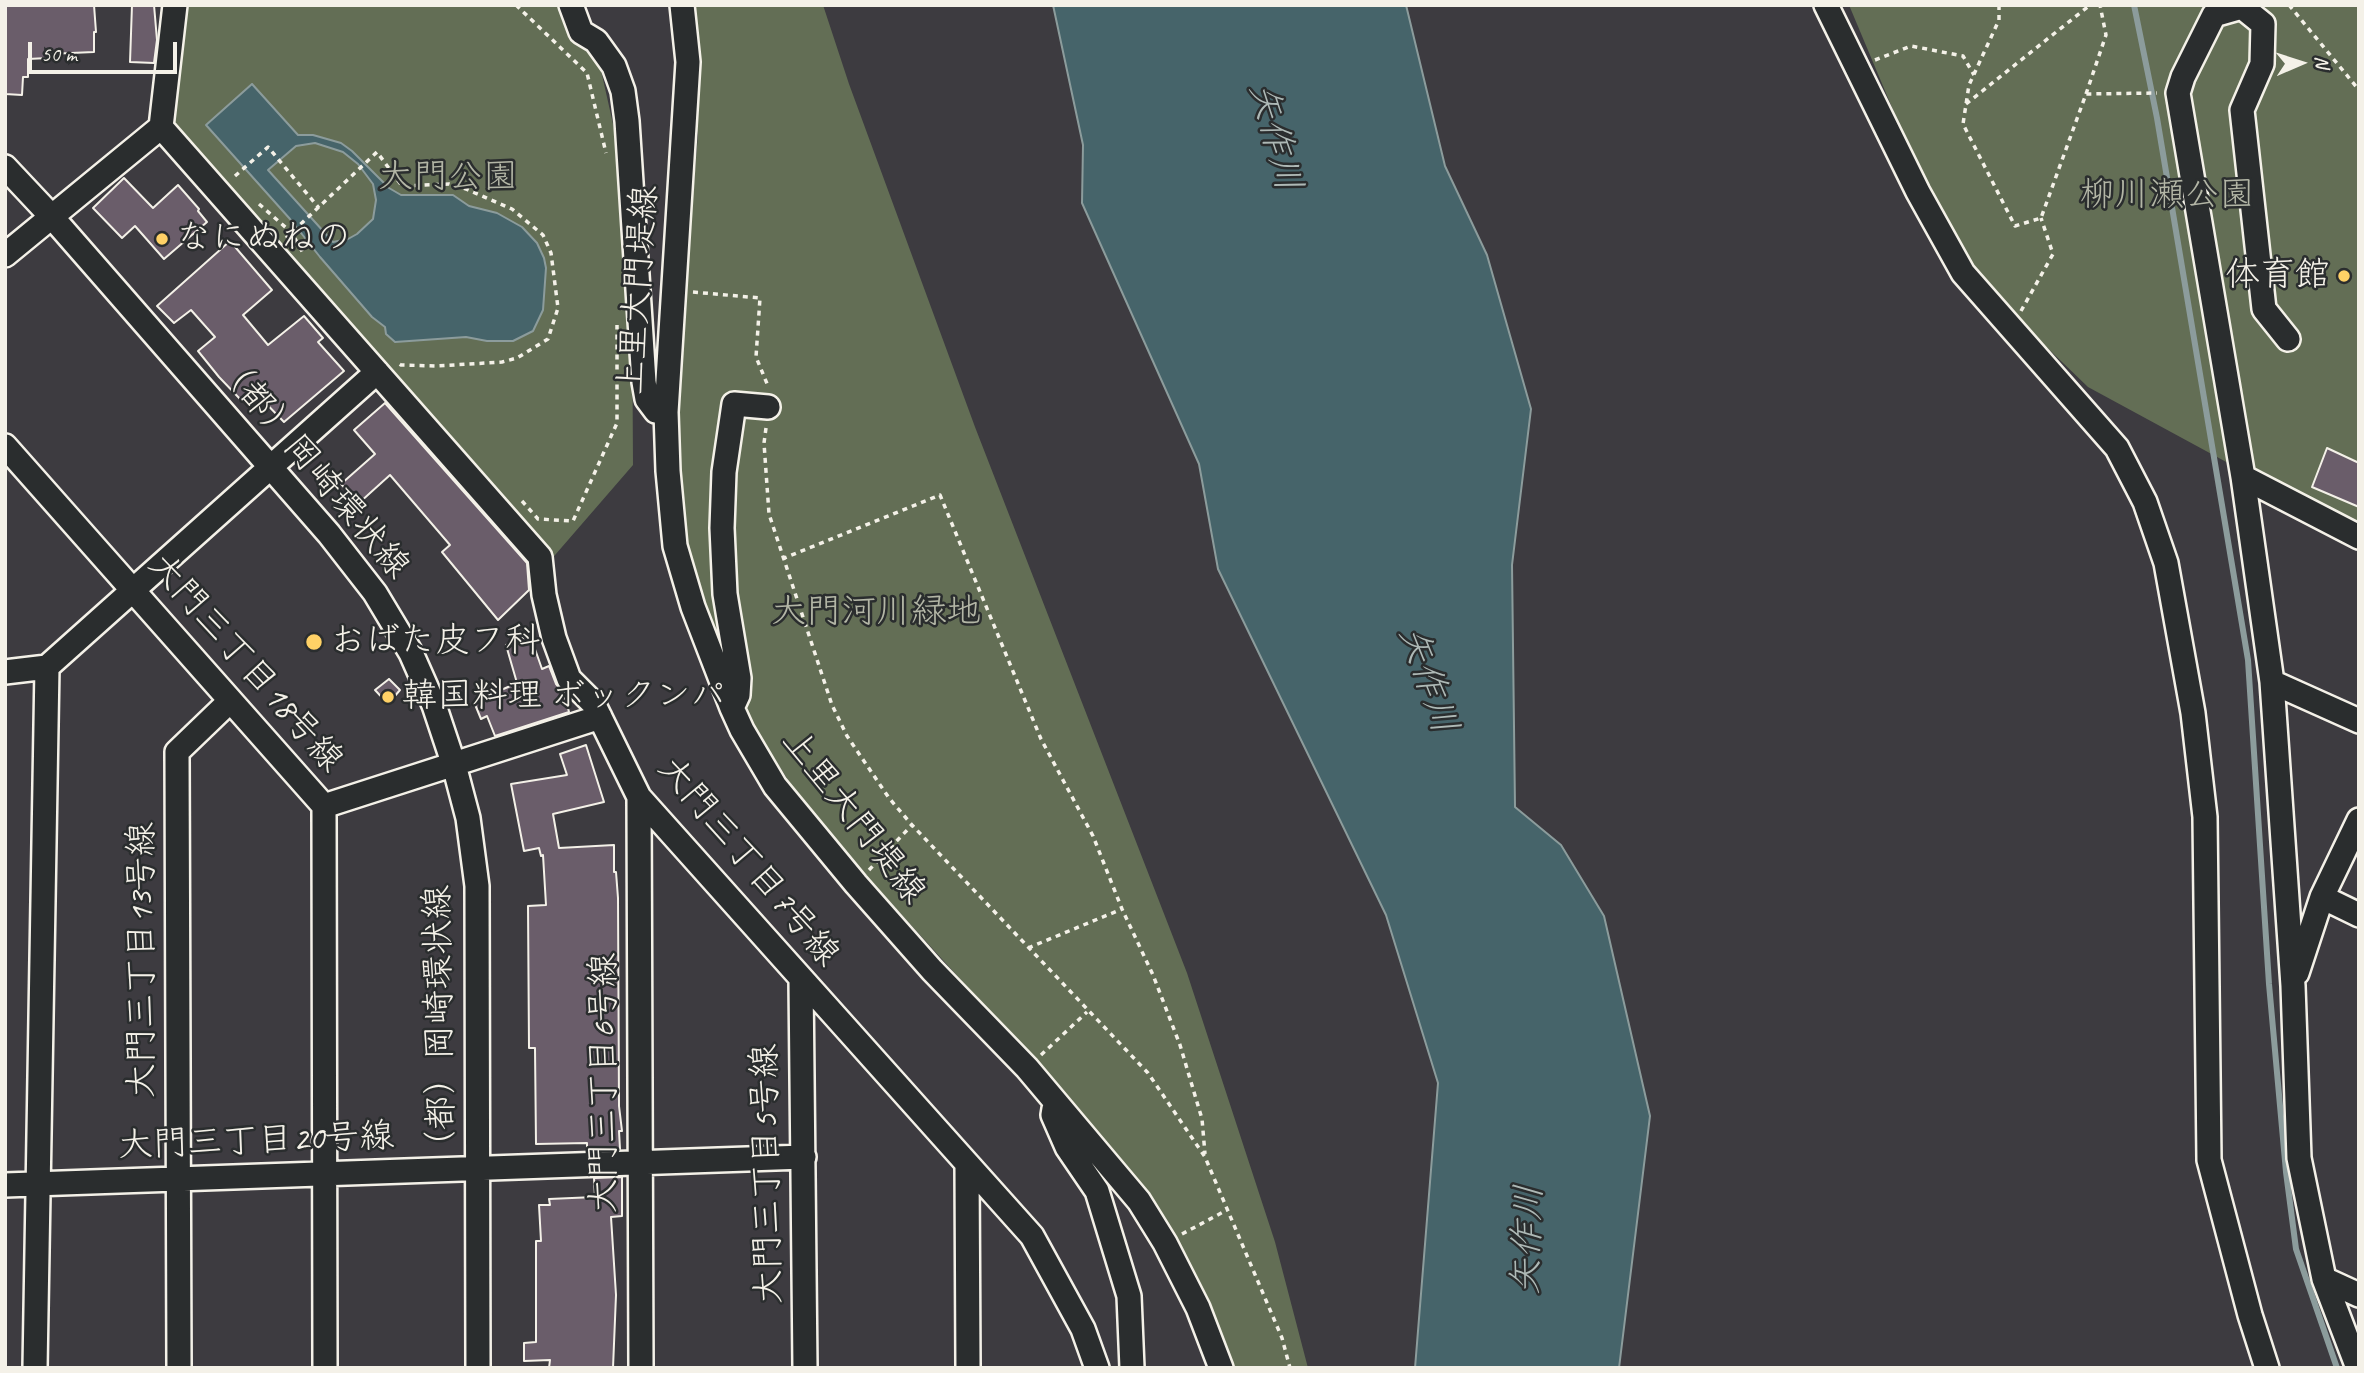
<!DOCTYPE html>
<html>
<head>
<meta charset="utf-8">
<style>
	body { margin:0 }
	#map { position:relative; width:2364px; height:1373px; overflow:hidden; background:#3d3b40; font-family:Caveat,sans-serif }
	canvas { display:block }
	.frame { position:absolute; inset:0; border:7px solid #f4f1e8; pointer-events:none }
	.north { position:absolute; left:2266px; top:28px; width:70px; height:70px; -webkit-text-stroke:5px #2a2d2e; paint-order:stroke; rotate:87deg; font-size:19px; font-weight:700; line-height:28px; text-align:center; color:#f4f1e8 }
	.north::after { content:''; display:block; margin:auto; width:24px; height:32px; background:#f4f1e8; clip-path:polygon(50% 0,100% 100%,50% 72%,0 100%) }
	.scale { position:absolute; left:28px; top:42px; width:149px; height:32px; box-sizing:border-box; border:4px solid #f4f1e8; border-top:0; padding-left:9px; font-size:21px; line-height:24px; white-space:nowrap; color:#f4f1e8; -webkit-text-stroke:5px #2a2d2e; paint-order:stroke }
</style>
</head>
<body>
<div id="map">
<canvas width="2364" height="1373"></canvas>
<div class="frame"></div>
<div class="north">N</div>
<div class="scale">50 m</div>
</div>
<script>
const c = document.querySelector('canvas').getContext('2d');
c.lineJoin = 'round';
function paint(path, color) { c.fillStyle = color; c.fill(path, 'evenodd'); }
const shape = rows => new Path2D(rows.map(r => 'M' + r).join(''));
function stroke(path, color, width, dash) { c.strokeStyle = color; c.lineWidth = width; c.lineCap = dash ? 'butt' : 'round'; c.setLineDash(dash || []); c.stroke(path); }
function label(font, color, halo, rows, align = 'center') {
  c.font = font + ' Caveat,"Klee One",sans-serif'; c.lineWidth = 5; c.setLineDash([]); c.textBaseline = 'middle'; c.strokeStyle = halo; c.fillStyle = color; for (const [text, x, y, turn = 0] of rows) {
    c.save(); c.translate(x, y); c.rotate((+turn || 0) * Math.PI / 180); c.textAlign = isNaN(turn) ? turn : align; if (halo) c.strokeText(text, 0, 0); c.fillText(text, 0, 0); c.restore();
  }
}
paint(shape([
	[184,5,564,5,567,24,577,44,592,48,598,57,622,164,632,291,633,465,549,562,170,122],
	[691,5,823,5,849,84,975,427,1187,973,1275,1242,1308,1368,1232,1368,1170,1231,1131,1173,1083,1114,809,813,753,725,728,677,699,598,683,523,677,475,677,382,698,135,692,103],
	[1849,5,2359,5,2359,534,2088,387,1956,260]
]), '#636e55');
const water = shape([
	[1053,5,1406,5,1445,166,1487,255,1531,409,1512,565,1515,807,1561,845,1604,916,1650,1116,1619,1368,1415,1368,1438,1083,1386,915,1218,569,1199,464,1082,203,1083,145,1053,5],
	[252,84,298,135,313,135,341,143,352,151,389,188,401,195,453,195,469,206,497,213,522,227,537,243,544,258,546,268,543,310,533,331,513,341,487,341,466,337,395,342,386,334,385,327,372,317,320,257,290,219,206,125,252,84],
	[315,143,343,152,358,164,373,184,376,200,373,219,357,234,348,239,333,242,268,170,296,146,315,143]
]);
paint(water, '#46646a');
stroke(water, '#8c9c9c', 2);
stroke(shape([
	[2134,5,2157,118,2248,660,2269,984,2286,1172,2296,1249,2337,1368]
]), '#8c9c9c', 6);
const building = shape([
	[5,5,94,5,96,32,94,32,94,52,48,54,48,58,28,59,28,77,23,77,22,95,5,94,5,5],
	[132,5,154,5,157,40,154,63,130,62,132,5],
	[124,178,153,208,178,185,199,209,198,211,207,222,164,259,135,226,122,238,93,208,124,178],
	[230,241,272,290,243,315,268,345,304,316,323,338,318,342,344,371,284,422,252,389,241,400,219,377,198,351,215,337,191,310,174,323,157,306,230,241],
	[385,403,527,563,529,590,498,620,442,552,450,545,390,475,359,503,341,484,375,454,354,430,385,403],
	[2327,448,2359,463,2359,507,2312,487,2327,448],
	[530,635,542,669,549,666,556,684,564,693,569,712,495,736,487,716,481,719,474,702,517,683,506,645,530,635],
	[389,679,400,690,388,704,375,690,389,679],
	[586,745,604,802,553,814,559,848,614,845,614,872,616,872,618,898,619,1106,622,1131,619,1131,620,1149,587,1151,587,1143,536,1144,535,1048,529,1048,528,906,546,905,543,855,541,856,539,848,524,851,511,784,567,775,560,754,586,745],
	[622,1177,622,1216,611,1217,616,1295,613,1368,549,1368,550,1360,524,1361,524,1343,536,1342,536,1241,541,1241,539,1205,550,1205,549,1199,595,1197,594,1178,622,1177]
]);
paint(building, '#6a5d6a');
stroke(building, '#f4f1e8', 2);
const minor = shape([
	[175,5,161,127,540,557,544,595,554,638,569,679,593,703,639,797,1032,1236,1083,1329,1097,1368],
	[571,5,581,32,596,41,614,66,623,91,627,121,644,382,647,399,656,411,666,412],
	[682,5,688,62,666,412,668,471,675,546,693,607,732,708,742,730,775,786,856,884,932,970,1027,1068,1139,1201,1165,1243,1198,1308,1221,1368],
	[1826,5,1918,192,1963,273,2117,448,2145,502,2166,563,2193,713,2205,817,2209,1160,2250,1315,2267,1368],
	[5,167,52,217,329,534,375,593,411,653,434,705,454,765,468,818,477,886,478,1368],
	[5,255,161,127],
	[2288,339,2264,309,2242,110,2262,64,2263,24,2242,7,2214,15,2183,77,2178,93,2243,477,2272,682,2293,986,2299,1158,2324,1279,2358,1368],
	[5,446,324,806],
	[2243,477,2359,537],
	[5,672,47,667,377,372],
	[2272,682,2359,721],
	[732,708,738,695,739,678,725,594,722,528,724,472,734,404,768,407],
	[639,797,641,1368],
	[324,806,325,1368],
	[324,806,600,717],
	[2322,897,2359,915],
	[2297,973,2322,897,2359,820],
	[801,980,805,1368],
	[1054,1109,1053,1115,1067,1147,1097,1191,1129,1296,1132,1368],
	[967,1164,968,1368],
	[5,1185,804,1157],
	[2324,1279,2359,1295],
	[35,1368,47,667],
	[179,1368,177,752,230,701]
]);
stroke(minor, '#f4f1e8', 28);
stroke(shape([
	[516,5,587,73,606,153],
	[1999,5,1999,20,1969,85,1963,124,2015,226,2041,218,2086,94,2157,93],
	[2289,5,2359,90],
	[1875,60,1911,46,1963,56,1974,75],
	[2086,94,2106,35,2100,5],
	[1966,104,2090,5],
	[235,176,268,147,319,208],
	[259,204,292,233,304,255],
	[286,238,377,152,402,186,449,184,466,189,512,209,543,235,551,253,558,308,548,339,517,358,502,362,437,366,401,365,398,363],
	[693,292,760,298,756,357,768,386],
	[2021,311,2053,254,2041,218],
	[766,428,764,443,769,514,832,705,847,736,889,798,912,825,1148,1073,1205,1157,1282,1338,1290,1368],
	[522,501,538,519,573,521,617,423,617,325],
	[782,559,940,495,1041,739,1093,836,1122,909,1153,975,1180,1045,1202,1119,1205,1154],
	[869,870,912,825],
	[1028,948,1122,909],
	[1041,1055,1087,1012],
	[1182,1234,1227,1210]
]), '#f4f1e8', 3.5, [5, 5]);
stroke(minor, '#2a2d2e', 23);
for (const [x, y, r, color] of [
	[162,239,7,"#ffd166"],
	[2344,276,7,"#ffd166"],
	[314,642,9,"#ffd166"],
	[388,697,7,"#ffd166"]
]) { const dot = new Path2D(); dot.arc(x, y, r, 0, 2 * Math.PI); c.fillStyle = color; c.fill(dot); stroke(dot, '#2a2d2e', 2.5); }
label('35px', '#b3b6a6', '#2a2d2e', [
	["大門公園",448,178],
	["柳川瀬公園",2167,196],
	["大門河川緑地",876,613]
]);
label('35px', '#f4f1e8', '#2a2d2e', [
	["なにぬねの",176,239],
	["体育館",2330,276,"right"],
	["おばた皮フ科",330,642],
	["韓国料理 ボックンパ",402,697]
], 'left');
label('35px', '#f4f1e8', '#2a2d2e', [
	["上里大門堤線",639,290,-86],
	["（都）岡崎環状線",312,467,50],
	["大門三丁目18号線",245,663,49],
	["上里大門堤線",853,817,52],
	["大門三丁目7号線",748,862,50],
	["大門三丁目13号線",143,960,-90],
	["（都）岡崎環状線",441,1025,-91],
	["大門三丁目6号線",605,1083,-90],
	["大門三丁目20号線",256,1142,-2],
	["大門三丁目5号線",768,1174,-91]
]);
label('italic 37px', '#aeb9b6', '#2a2d2e', [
	["矢作川",1274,137,75],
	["矢作川",1427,680,71],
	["矢作川",1529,1240,-88]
]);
</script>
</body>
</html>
